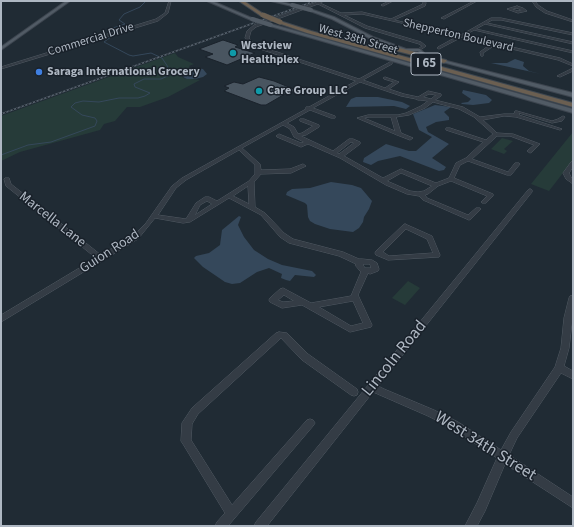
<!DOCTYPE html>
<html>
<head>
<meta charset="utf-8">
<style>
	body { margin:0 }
	#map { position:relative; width:574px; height:527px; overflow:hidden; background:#202b34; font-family:"Source Sans 3",sans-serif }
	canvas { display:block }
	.frame { position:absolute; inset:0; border:2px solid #aeb7c2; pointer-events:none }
</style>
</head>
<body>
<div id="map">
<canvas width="574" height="527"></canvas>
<div class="frame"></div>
</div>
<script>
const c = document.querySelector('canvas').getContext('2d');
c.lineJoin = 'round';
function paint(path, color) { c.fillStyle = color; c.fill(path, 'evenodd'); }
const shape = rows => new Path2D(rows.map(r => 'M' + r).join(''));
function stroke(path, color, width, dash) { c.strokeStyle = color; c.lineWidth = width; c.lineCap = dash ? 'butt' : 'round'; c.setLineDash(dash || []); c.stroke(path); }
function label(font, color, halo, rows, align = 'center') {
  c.font = font + ' "Source Sans 3",sans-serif'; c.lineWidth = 3; c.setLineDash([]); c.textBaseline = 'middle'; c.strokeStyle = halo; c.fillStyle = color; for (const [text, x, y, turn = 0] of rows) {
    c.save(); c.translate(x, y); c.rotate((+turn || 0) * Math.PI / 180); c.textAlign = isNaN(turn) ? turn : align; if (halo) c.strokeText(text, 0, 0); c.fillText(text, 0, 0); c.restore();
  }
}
paint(shape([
	[175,53,178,57,194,64,189,66,193,71,182,76,183,78,200,80,168,97,140,107,127,107,115,121,104,124,100,130,20,152,1,161,1,116],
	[573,132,573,160,549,191,531,184],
	[502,138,513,141,504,149,507,151,504,154,491,149],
	[408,281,420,288,405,305,392,298]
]), '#263b39');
paint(shape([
	[515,59,524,62,523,66,529,71,541,74,491,63,507,63],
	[196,68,203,69,207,74,203,77,195,79,187,79,183,77,194,71,192,69],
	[463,90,486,95,492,100,489,103,473,105,462,104,461,103,468,102,471,99,462,93],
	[356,97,378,97,402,102,410,106,406,109,394,106,346,107,351,99],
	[435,105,451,107,444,112,449,117,449,120,436,122,426,127,428,132,449,144,432,158,446,167,444,170,439,171,400,156,378,161,371,165,363,162,364,158,386,144,409,151,416,151,432,137,419,130,413,114],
	[331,182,352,185,361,188,372,201,369,209,364,217,363,222,359,228,353,232,330,229,315,224,310,221,308,217,307,205,305,203,286,195,287,192,292,189,310,188],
	[239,216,241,217,238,225,244,237,254,250,268,259,282,265,312,271,316,275,314,277,295,275,290,281,286,280,281,278,282,274,269,268,257,272,240,283,232,284,225,282,203,267,194,258,196,256,209,253,220,245,222,230]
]), '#35485b');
stroke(shape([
	[1,155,28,145,51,142,95,126,97,121,95,118,82,115,71,107,75,103,83,101,99,102,119,98,138,98,145,96,150,93,135,87,134,84,144,79,161,79,170,75,165,70,168,67,162,58,151,53,133,56,129,55,104,42,115,34,110,29,125,24,119,20,124,14,140,7,146,1]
]), '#35485b', 1);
const building = shape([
	[223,40,238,45,235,47,255,53,227,65,205,57,213,54,199,49,223,40],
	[259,77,274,81,296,90,287,95,285,94,266,105,261,105,224,91,229,88,224,86,234,82,243,84,259,77]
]);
paint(building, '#495560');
stroke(building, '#1b232c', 1);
const minor = shape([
	[169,1,171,1,168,13,158,21,1,69,1,67,156,19,165,13,169,1],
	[320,1,324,1,320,3,341,13,362,12,391,19,423,4,423,1,425,1,426,3,425,6,394,20,461,35,491,18,501,18,573,33,573,35,501,20,492,20,487,23,573,42,573,44,485,24,476,29,573,51,573,53,474,30,464,36,560,58,573,64,573,66,558,60,495,45,483,53,483,56,481,56,480,52,491,44,462,37,439,49,437,48,438,47,458,36,362,14,344,15,367,26,421,42,426,46,419,51,417,50,422,46,419,44,365,28,318,4,256,27,251,31,249,38,252,42,262,47,359,79,390,62,392,62,392,64,363,80,385,88,394,82,384,79,383,78,385,77,399,82,389,89,404,94,418,97,428,91,441,94,441,96,435,100,463,107,480,117,504,114,514,114,515,111,517,111,552,121,558,119,563,116,565,117,562,121,552,123,519,113,519,115,562,129,560,130,516,117,504,116,483,120,497,133,513,134,540,144,532,152,530,153,527,151,534,145,510,136,497,136,472,159,508,172,515,163,519,163,520,164,511,175,507,175,468,161,460,165,454,178,493,194,493,196,486,203,482,203,481,202,487,196,451,181,438,186,428,194,425,195,427,198,468,215,476,208,480,208,481,209,471,219,469,220,423,200,419,196,407,194,386,185,340,158,308,144,301,147,277,137,276,136,279,134,301,143,304,142,294,137,290,129,283,125,242,148,260,164,261,170,290,169,303,164,306,166,291,173,261,174,254,182,255,207,265,213,284,233,293,239,343,252,359,259,362,259,372,260,377,263,379,269,378,271,370,274,368,273,358,295,372,325,371,327,350,332,302,305,282,308,270,302,269,300,270,298,280,289,283,288,311,303,351,296,361,272,355,265,356,264,339,256,289,243,280,237,261,215,229,198,190,222,183,223,155,218,138,239,1,322,1,315,96,258,6,186,4,179,5,178,9,178,11,184,101,255,134,235,146,223,172,186,182,178,306,109,306,107,309,107,356,81,260,49,250,44,245,38,247,31,254,25,320,1],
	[360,82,401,96,416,99,418,100,420,100,428,101,421,106,406,113,398,115,368,115,357,118,397,135,410,140,413,138,401,133,396,117,409,115,425,108,433,102,459,109,474,117,493,134,486,140,450,128,446,128,446,130,483,142,466,158,456,163,449,178,436,183,401,169,383,178,344,156,360,144,360,142,353,139,349,139,333,151,301,136,306,135,319,127,319,125,304,119,300,119,300,121,313,126,302,133,298,134,294,127,287,123,310,110,331,118,335,118,335,116,313,108,360,82],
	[429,94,436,95,431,99,423,97,429,94],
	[368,117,391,117,395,131,364,118,368,117],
	[351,142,354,143,339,154,337,153,351,142],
	[239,150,255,165,255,174,249,181,217,201,209,197,205,197,196,203,186,219,158,215,176,188,186,180,239,150],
	[401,173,432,186,424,191,418,192,410,191,387,181,401,173],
	[248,186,249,204,233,196,248,186],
	[207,201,212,204,195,215,200,205,207,201],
	[364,264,370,264,371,268,365,268,363,265,364,264],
	[284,295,294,301,283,302,278,300,284,295],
	[353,301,363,323,351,326,319,307,353,301],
	[389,1,393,1,383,6,381,5,389,1],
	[474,1,477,1,444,19,441,18,474,1],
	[532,1,535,1,538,5,547,11,573,20,573,22,545,13,536,7,532,1],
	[517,6,523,8,527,11,518,13,507,9,517,6],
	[517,8,521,10,522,10,518,11,512,9,517,8],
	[573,68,573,71,560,77,557,76,573,68],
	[573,161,573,167,569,173,571,177,573,179,573,184,566,179,563,173,571,162,573,161],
	[530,189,532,190,532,192,378,386,384,389,434,410,458,422,501,450,511,432,555,367,561,348,564,318,569,298,570,296,573,295,573,314,569,348,564,366,573,371,573,379,561,373,517,438,509,455,573,497,573,508,505,464,485,511,477,526,465,526,477,503,497,458,452,428,428,416,373,392,267,526,254,526,256,522,528,190,530,189],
	[405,224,432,236,440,255,439,257,388,260,376,255,375,253,376,251,403,225,405,224],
	[406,229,427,239,433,253,389,256,383,252,406,229],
	[279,332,287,333,308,354,357,389,358,392,357,395,354,396,351,395,302,360,281,338,198,414,192,424,191,440,232,505,307,420,310,419,313,420,315,423,313,426,228,526,215,526,217,522,225,513,183,444,181,441,182,423,192,408,276,333,279,332]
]);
const major = shape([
	[66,1,70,1,1,50,1,47,66,1],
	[207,1,212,1,254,19,251,20,207,1],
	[271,1,278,1,294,5,292,6,271,1],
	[310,9,334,17,373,37,406,49,420,49,426,55,422,56,418,51,407,52,371,39,332,19,310,11,310,9],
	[271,24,573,109,573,113,270,26,271,24],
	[435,58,573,93,573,97,435,60,435,58]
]);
const highway = shape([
	[239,1,244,1,265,15,261,16,239,1],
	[280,21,311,31,573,103,573,107,307,33,278,23,280,21],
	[399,48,446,60,447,61,444,63,397,51,397,49,399,48]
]);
stroke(minor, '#515a63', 1);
stroke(major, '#3d454f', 2);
stroke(highway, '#3e4750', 2);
paint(minor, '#343c45');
paint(major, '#515b65');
paint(highway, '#6b5f51');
const rail = shape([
	[1,114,315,1]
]);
stroke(rail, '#58636e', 1.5);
stroke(rail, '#19212a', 1, [2]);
const majorBridge = shape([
	[292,5,311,10],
	[252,19,271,25]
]);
const highwayBridge = shape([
	[263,15,280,22]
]);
stroke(majorBridge, '#3d454f', 4.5, []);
stroke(highwayBridge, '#3e4750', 5.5, []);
stroke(majorBridge, '#515b65', 4);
stroke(highwayBridge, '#6b5f51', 5);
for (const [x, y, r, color] of [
	[233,53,4,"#0f9aa8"],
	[39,72,4,"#3f7fe0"],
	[259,91,4,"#0f9aa8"]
]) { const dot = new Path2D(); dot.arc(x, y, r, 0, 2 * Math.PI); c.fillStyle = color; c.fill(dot); stroke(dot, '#19212a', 1.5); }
label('12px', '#aeb7c2', '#19212a', [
	["Shepperton Boulevard",458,36,13],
	["Commercial Drive",91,40,-17],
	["West 38th Street",358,40,16]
]);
label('bold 12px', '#aeb7c2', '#19212a', [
	["Westview",241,46],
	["Healthplex",241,60],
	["Saraga International Grocery",47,72],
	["Care Group LLC",267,91]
], 'left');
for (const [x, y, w] of [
	[426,64,30]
]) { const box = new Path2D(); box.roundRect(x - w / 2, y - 11, w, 22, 3); c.fillStyle = '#19212a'; c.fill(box); stroke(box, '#aeb7c2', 1); }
label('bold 13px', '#aeb7c2', null, [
	["I 65",426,64]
]);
label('14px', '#aeb7c2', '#19212a', [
	["Marcella Lane",52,220,38],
	["Guion Road",110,252,-33]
]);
label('17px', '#aeb7c2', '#19212a', [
	["Lincoln Road",395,359,-51],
	["West 34th Street",485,447,32]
]);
</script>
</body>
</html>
